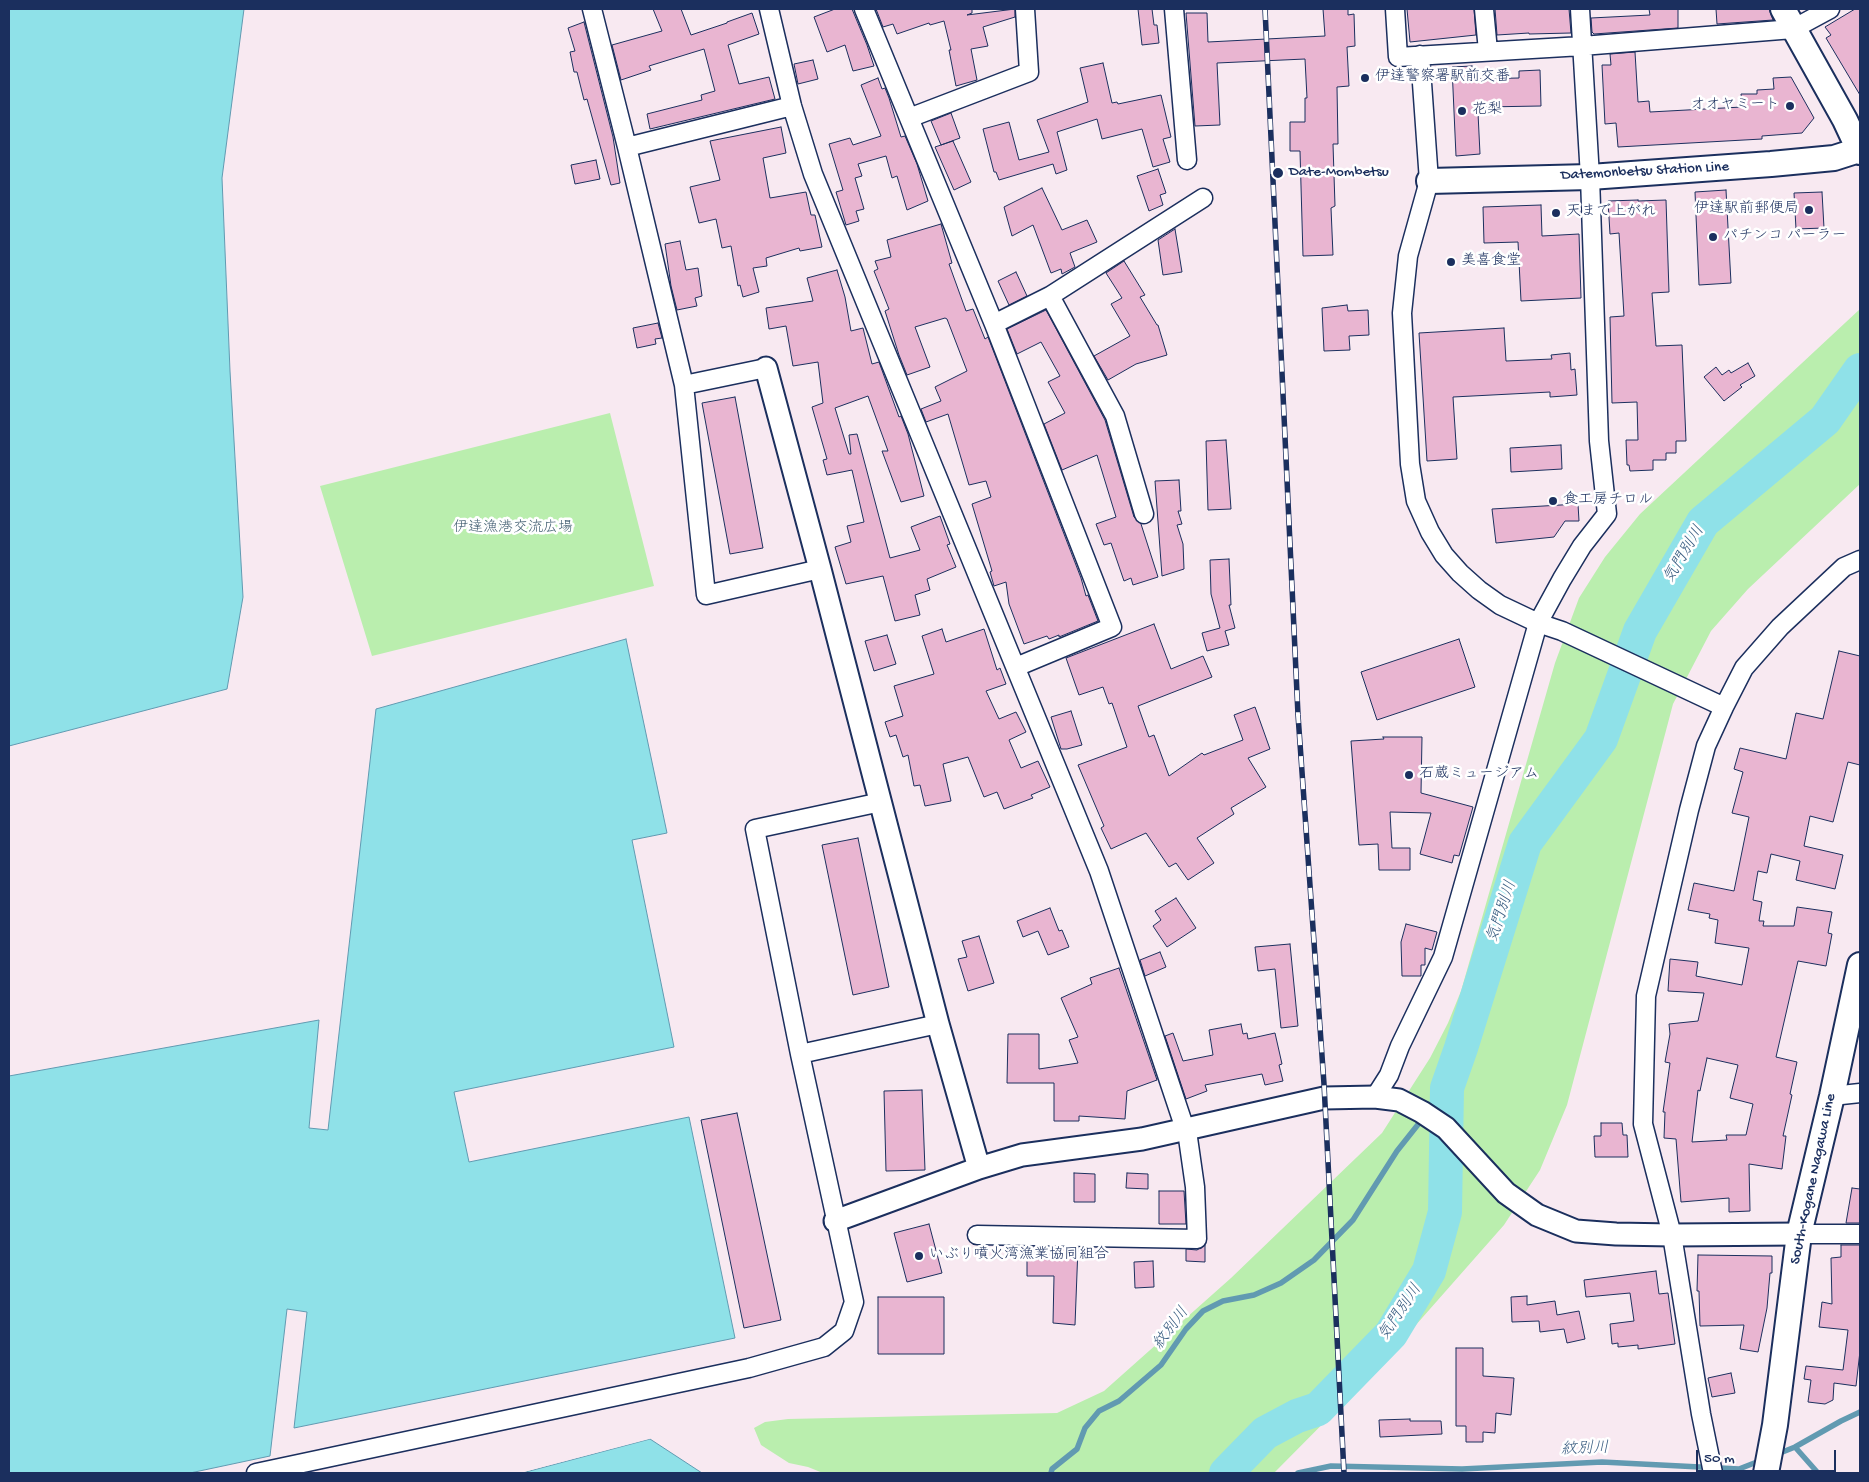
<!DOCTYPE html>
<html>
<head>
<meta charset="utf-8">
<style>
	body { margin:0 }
	#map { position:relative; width:1869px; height:1482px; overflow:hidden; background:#f8e9f1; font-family:"Gochi Hand",sans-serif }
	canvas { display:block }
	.frame { position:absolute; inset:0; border:10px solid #1b2f5e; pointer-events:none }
	.scale { position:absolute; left:1696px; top:1450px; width:140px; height:22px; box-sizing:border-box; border:2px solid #1b2f5e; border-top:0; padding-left:6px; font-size:15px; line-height:18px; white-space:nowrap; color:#1b2f5e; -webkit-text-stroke:4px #fff; paint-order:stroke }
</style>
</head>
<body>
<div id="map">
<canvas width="1869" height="1482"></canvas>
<div class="frame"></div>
<div class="scale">50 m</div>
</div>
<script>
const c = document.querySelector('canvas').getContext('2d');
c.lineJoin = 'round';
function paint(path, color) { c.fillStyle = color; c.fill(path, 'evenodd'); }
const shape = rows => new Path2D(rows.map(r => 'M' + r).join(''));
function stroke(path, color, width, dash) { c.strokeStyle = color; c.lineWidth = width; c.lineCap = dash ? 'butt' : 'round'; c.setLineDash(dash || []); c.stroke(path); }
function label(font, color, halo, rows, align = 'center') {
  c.font = font + ' "Gochi Hand","Klee One",sans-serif'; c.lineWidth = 5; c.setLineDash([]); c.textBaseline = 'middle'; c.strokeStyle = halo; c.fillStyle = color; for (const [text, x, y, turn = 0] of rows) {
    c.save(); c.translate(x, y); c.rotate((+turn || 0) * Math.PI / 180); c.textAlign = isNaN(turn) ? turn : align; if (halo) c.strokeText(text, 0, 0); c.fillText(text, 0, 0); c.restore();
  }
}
paint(shape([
	[1860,309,1860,484,1748,589,1711,631,1673,704,1567,1105,1540,1170,1504,1225,1378,1368,1274,1473,823,1473,808,1467,789,1463,761,1445,754,1428,765,1422,788,1419,1057,1413,1104,1391,1231,1278,1382,1133,1430,1058,1448,1023,1461,991,1555,663,1579,598,1605,557,1640,514],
	[610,413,654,586,372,656,320,486]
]), '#baeeae');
const water = shape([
	[9,9,244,9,222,178,230,371,243,597,227,689,9,746,9,9],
	[626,639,667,833,632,840,674,1047,454,1092,469,1162,689,1117,735,1338,294,1428,307,1312,287,1309,270,1456,190,1473,9,1473,9,1076,319,1020,309,1128,328,1130,376,709,626,639],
	[650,1439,702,1473,522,1473,650,1439]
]);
paint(water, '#8fe1e8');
stroke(water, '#619ab1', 1);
paint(shape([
	[649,1436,653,1438,520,1473,521,1471]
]), '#f8e9f1');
stroke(shape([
	[1795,1447,1818,1473],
	[1775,1455,1795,1447,1841,1421,1860,1412],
	[1051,1473,1052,1469,1077,1449,1085,1428,1099,1411,1119,1401,1161,1365,1186,1329,1203,1311,1223,1301,1254,1295,1281,1283,1314,1260,1353,1220,1397,1151,1447,1088],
	[1298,1473,1331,1466,1462,1469,1602,1462,1739,1469,1762,1460]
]), '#619ab1', 5.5);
stroke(shape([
	[1226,1473,1265,1433,1297,1416,1318,1409,1391,1334,1429,1271,1445,1212,1447,1088,1461,1048,1525,843,1601,739,1640,631,1703,522,1825,420,1860,370]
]), '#8fe1e8', 34);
const building = shape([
	[653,9,681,9,691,35,727,23,727,22,752,13,759,34,728,45,739,84,769,77,775,99,650,129,647,114,702,100,701,95,715,91,704,49,649,66,651,70,621,80,612,45,662,31,653,9],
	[835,9,852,9,867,45,874,66,853,71,845,45,827,52,814,17,835,9],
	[876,9,972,9,972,13,967,15,1015,9,1015,17,983,27,988,46,971,49,977,80,956,86,949,50,951,50,944,21,930,25,929,23,897,34,893,24,883,27,876,9],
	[1138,9,1152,9,1154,25,1157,25,1159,43,1142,45,1138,9],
	[1323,9,1348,9,1348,15,1354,14,1355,46,1347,47,1349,86,1337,87,1338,144,1333,144,1335,206,1331,208,1333,255,1303,256,1300,151,1290,151,1290,122,1305,122,1305,98,1307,98,1305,59,1217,63,1220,125,1195,126,1186,13,1207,13,1208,42,1325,36,1323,9],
	[1407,9,1474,9,1476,35,1410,42,1407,9],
	[1495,9,1569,9,1571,33,1529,34,1529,33,1497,35,1495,9],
	[1649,9,1678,9,1678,28,1594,34,1592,32,1591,18,1650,15,1649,9],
	[1716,9,1769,9,1773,20,1717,24,1716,9],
	[1855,9,1860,9,1860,95,1826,38,1831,35,1825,27,1855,9],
	[584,22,613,137,620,183,611,185,587,99,584,100,577,72,574,72,570,52,575,51,568,28,584,22],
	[1635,52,1638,102,1649,101,1650,112,1742,107,1741,94,1757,94,1757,90,1774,89,1773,78,1791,77,1814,118,1802,133,1762,136,1762,139,1618,147,1616,123,1605,124,1602,65,1611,65,1610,54,1635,52],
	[813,60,818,79,798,84,794,64,813,60],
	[1103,63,1112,103,1117,102,1118,104,1161,95,1171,137,1163,139,1170,162,1153,167,1142,129,1102,139,1097,119,1057,132,1067,170,1056,174,1053,164,999,180,996,172,994,172,983,129,1009,122,1019,160,1049,152,1037,120,1088,102,1080,68,1103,63],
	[1472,66,1473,79,1519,78,1519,71,1540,70,1541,106,1483,107,1484,112,1478,113,1480,154,1456,156,1452,67,1472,66],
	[878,78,882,89,885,88,889,98,901,137,905,136,917,164,928,201,907,210,897,176,892,178,886,156,858,164,862,176,855,178,864,209,856,211,859,221,846,225,836,192,843,190,829,144,850,138,853,145,881,136,861,85,878,78],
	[951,113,960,138,941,145,931,121,951,113],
	[781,127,786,153,763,158,770,198,806,192,811,215,815,215,822,247,800,251,799,248,766,258,767,266,753,268,759,292,743,297,740,285,738,286,731,246,722,248,716,219,699,223,690,187,720,180,710,141,781,127],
	[953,141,971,182,954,190,935,147,953,141],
	[596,160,600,179,575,184,571,165,596,160],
	[1158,169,1166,193,1160,195,1163,205,1149,211,1137,176,1158,169],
	[1042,188,1062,230,1087,220,1097,242,1070,253,1075,267,1062,274,1061,269,1051,273,1033,225,1012,236,1004,207,1042,188],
	[1726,190,1731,283,1699,285,1695,192,1726,190],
	[1822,192,1824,228,1796,229,1794,193,1822,192],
	[1638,200,1638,201,1666,200,1669,292,1652,293,1656,346,1682,345,1686,441,1676,441,1676,453,1666,453,1666,460,1653,460,1653,470,1630,471,1629,465,1627,465,1626,440,1638,440,1637,402,1612,403,1610,317,1624,316,1619,233,1610,234,1608,201,1638,200],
	[1541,205,1542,236,1579,234,1581,298,1521,301,1518,242,1484,243,1483,207,1541,205],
	[941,224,952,263,949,264,966,311,973,309,985,339,988,337,1081,578,1086,596,1088,595,1098,621,1059,637,1059,635,1049,639,1047,636,1024,644,1009,604,1006,582,994,586,990,572,992,571,972,504,991,497,986,481,969,485,948,414,926,422,921,409,941,401,935,387,967,371,947,319,945,318,915,327,930,367,907,375,899,355,885,311,889,309,874,271,878,269,875,261,891,257,887,240,941,224],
	[1175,229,1182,272,1163,275,1158,240,1175,229],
	[680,241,686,270,698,268,702,296,695,298,697,306,677,310,671,286,665,244,680,241],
	[1124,261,1145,295,1140,297,1157,325,1158,325,1167,355,1136,364,1108,380,1094,356,1130,336,1111,304,1122,298,1106,273,1124,261],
	[837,270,845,297,851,331,863,328,872,364,879,362,899,417,901,416,908,434,924,496,901,502,882,451,888,451,868,396,835,408,849,454,851,454,849,435,857,434,890,558,920,550,911,527,940,516,950,544,947,545,956,567,927,579,930,590,915,595,920,615,895,621,883,576,846,584,835,547,851,542,847,526,864,522,852,470,827,475,823,460,827,459,812,407,823,403,818,362,793,366,786,326,769,329,766,308,813,301,807,278,837,270],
	[1016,272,1027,296,1009,305,998,281,1016,272],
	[1347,305,1348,311,1368,310,1369,335,1349,336,1350,350,1324,351,1322,308,1347,305],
	[1046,310,1105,420,1134,517,1141,524,1158,577,1133,585,1131,578,1124,581,1111,543,1104,545,1096,524,1116,517,1097,455,1062,470,1044,424,1065,413,1048,382,1060,376,1041,342,1017,354,1007,329,1046,310],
	[658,323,662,338,655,339,656,344,637,348,633,328,658,323],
	[1504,328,1506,361,1552,359,1551,355,1570,353,1571,370,1575,369,1577,395,1550,397,1550,392,1453,397,1457,459,1427,461,1419,333,1504,328],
	[1748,363,1755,376,1740,385,1742,387,1724,401,1704,377,1716,367,1722,375,1729,370,1731,373,1748,363],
	[735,397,763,548,730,554,702,403,735,397],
	[1226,440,1231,509,1208,510,1206,441,1226,440],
	[1561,445,1562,469,1511,472,1510,448,1561,445],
	[1179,480,1181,511,1178,511,1182,524,1177,525,1183,544,1184,569,1162,576,1155,481,1179,480],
	[1578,504,1579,521,1565,521,1554,537,1496,543,1492,509,1578,504],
	[1229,559,1231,605,1229,605,1235,628,1225,631,1229,645,1207,651,1202,633,1220,628,1211,594,1210,560,1229,559],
	[1154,624,1171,669,1203,656,1212,677,1138,706,1149,737,1154,735,1169,776,1202,753,1204,755,1243,740,1234,715,1255,707,1270,749,1248,758,1266,787,1231,808,1234,814,1197,838,1214,863,1188,880,1176,863,1169,867,1146,833,1111,849,1101,828,1104,826,1078,765,1127,747,1112,703,1109,704,1103,687,1079,695,1066,658,1154,624],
	[942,629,946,642,984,629,997,670,1000,668,1006,684,986,691,999,719,1016,712,1026,732,1009,740,1021,768,1038,761,1050,787,1031,795,1033,798,1004,809,997,792,984,797,968,757,943,764,951,801,925,806,920,785,914,786,908,755,903,757,896,735,890,737,885,722,903,716,894,686,934,674,922,636,942,629],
	[887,635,896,664,874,671,865,641,887,635],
	[1459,639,1475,687,1377,720,1361,672,1459,639],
	[1839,651,1860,656,1860,765,1848,762,1833,822,1810,816,1804,846,1843,855,1835,889,1796,880,1800,861,1771,854,1767,873,1758,871,1753,900,1762,902,1759,921,1764,921,1763,926,1794,926,1797,907,1832,912,1828,933,1832,934,1826,966,1798,961,1776,1057,1797,1062,1790,1094,1792,1095,1783,1136,1786,1136,1782,1169,1749,1164,1750,1211,1729,1212,1729,1198,1681,1202,1676,1139,1664,1138,1665,1112,1663,1112,1670,1063,1665,1062,1670,1034,1669,1024,1698,1021,1704,993,1668,991,1670,959,1698,962,1696,976,1742,985,1749,948,1715,943,1718,920,1709,918,1710,914,1688,910,1694,883,1734,891,1749,817,1732,813,1743,772,1734,769,1740,748,1786,759,1796,713,1823,719,1839,651],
	[1707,1058,1738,1065,1730,1098,1753,1104,1746,1135,1726,1135,1727,1140,1692,1142,1698,1090,1700,1091,1707,1058],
	[1071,711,1082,745,1067,749,1061,749,1051,717,1071,711],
	[1383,737,1422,737,1421,793,1473,807,1459,856,1454,855,1452,863,1420,854,1431,813,1390,812,1392,848,1410,848,1410,870,1379,870,1378,844,1359,845,1351,741,1384,739,1383,737],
	[858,838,889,987,853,995,822,845,858,838],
	[1176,898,1196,928,1167,947,1153,926,1161,920,1155,911,1176,898],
	[1050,908,1059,931,1062,930,1069,947,1048,955,1038,931,1023,937,1017,921,1050,908],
	[1406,924,1437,932,1432,950,1425,948,1425,965,1421,965,1421,976,1402,976,1401,942,1406,924],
	[979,936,994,983,968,991,958,959,967,957,962,941,979,936],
	[1290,944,1298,1026,1281,1028,1275,969,1258,971,1255,947,1290,944],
	[1160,952,1166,967,1145,976,1140,960,1160,952],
	[1119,968,1157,1080,1127,1091,1125,1119,1079,1116,1079,1121,1054,1121,1054,1083,1007,1083,1008,1034,1039,1034,1039,1069,1078,1063,1069,1040,1078,1037,1061,998,1092,984,1090,978,1119,968],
	[1241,1024,1243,1034,1247,1033,1248,1039,1275,1033,1282,1064,1279,1065,1283,1081,1265,1085,1262,1074,1205,1085,1207,1091,1186,1099,1165,1036,1173,1033,1183,1061,1213,1055,1209,1030,1241,1024],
	[922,1090,925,1170,886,1171,884,1091,922,1090],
	[737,1113,781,1320,744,1328,701,1120,737,1113],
	[1601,1123,1622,1123,1623,1135,1627,1135,1628,1157,1595,1157,1594,1136,1601,1136,1601,1123],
	[1074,1173,1095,1174,1095,1202,1074,1202,1074,1173],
	[1127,1173,1148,1174,1148,1189,1126,1188,1127,1173],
	[1852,1188,1860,1189,1860,1223,1846,1223,1852,1188],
	[1159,1191,1184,1191,1186,1224,1159,1224,1159,1191],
	[929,1224,942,1273,907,1282,894,1233,929,1224],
	[1205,1245,1205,1262,1186,1261,1186,1249,1197,1250,1205,1245],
	[1841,1245,1860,1245,1860,1351,1856,1386,1834,1383,1833,1400,1825,1404,1808,1402,1811,1380,1804,1379,1806,1366,1843,1370,1848,1330,1819,1327,1822,1302,1832,1304,1831,1258,1841,1257,1841,1245],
	[1027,1247,1078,1247,1075,1325,1053,1323,1054,1276,1027,1276,1027,1247],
	[1698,1255,1772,1256,1772,1273,1770,1273,1767,1308,1758,1352,1740,1349,1744,1325,1700,1326,1699,1291,1697,1291,1698,1255],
	[1153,1261,1154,1287,1135,1288,1134,1262,1153,1261],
	[1656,1271,1659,1294,1668,1293,1675,1344,1638,1349,1638,1345,1618,1347,1618,1343,1612,1344,1610,1324,1634,1321,1630,1293,1586,1297,1584,1280,1656,1271],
	[1527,1296,1527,1305,1555,1301,1557,1315,1579,1311,1585,1339,1567,1343,1564,1329,1540,1332,1539,1321,1512,1322,1511,1297,1527,1296],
	[878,1297,944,1297,944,1354,878,1354,878,1297],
	[1456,1348,1483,1348,1483,1376,1514,1378,1511,1415,1496,1413,1495,1433,1483,1432,1483,1442,1466,1442,1466,1426,1456,1426,1456,1348],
	[1731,1373,1735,1393,1712,1397,1708,1378,1731,1373],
	[1410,1419,1410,1421,1441,1421,1442,1434,1380,1437,1379,1420,1410,1419]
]);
paint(building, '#e9b5d1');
stroke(building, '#1b2f5e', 1);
const minor = shape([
	[592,9,627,147,684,385,706,595,820,569],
	[769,9,792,106,813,174,1099,871,1188,1138,1195,1187,1197,1239,977,1235],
	[864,9,994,324,1112,627,1016,667],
	[1174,9,1187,160],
	[1395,9,1398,57,1582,46,1793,29,1830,9],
	[1484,9,1488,51],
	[1420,55,1429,181,1408,256,1402,313,1410,464,1416,501,1430,532,1444,555,1460,573,1479,590,1500,605,1538,623,1562,631,1724,707],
	[909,118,1029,72,1025,9],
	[627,147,792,106],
	[1050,296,1115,416,1144,514],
	[994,324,1050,296,1203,198],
	[684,385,766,368],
	[800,1054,938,1024],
	[1832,1096,1860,1093],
	[1375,1097,1389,1075,1400,1046,1443,957,1538,623,1562,579,1582,546,1607,514,1599,441,1590,177,1580,9],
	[1799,1234,1860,1234],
	[256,1473,749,1368,824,1347,844,1331,854,1302,800,1054,755,829,881,802],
	[1713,1473,1701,1414,1672,1235,1643,1124,1646,996,1689,810,1706,746,1724,707,1744,668,1780,627,1844,567,1860,560]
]);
const tertiary = shape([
	[766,368,820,569,938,1024,979,1168],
	[835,1221,979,1168,1022,1155,1142,1139,1324,1098,1375,1097,1399,1100,1422,1112,1446,1128,1506,1193,1537,1215,1576,1231,1616,1234,1672,1235,1799,1234]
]);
const secondary = shape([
	[1783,9,1845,120,1860,152],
	[1429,181,1590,177,1771,164,1834,158,1859,150],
	[1766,1473,1775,1425,1799,1234,1832,1096,1860,965]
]);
stroke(minor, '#1b2f5e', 21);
stroke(tertiary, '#1b2f5e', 25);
stroke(secondary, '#1b2f5e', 28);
stroke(minor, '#fff', 18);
stroke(tertiary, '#fff', 21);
stroke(secondary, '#fff', 24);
const rail = shape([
	[1265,9,1298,715,1324,1084,1344,1473]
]);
stroke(rail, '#1b2f5e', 5.5);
stroke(rail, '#fff', 4, [11]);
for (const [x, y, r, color] of [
	[1365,78,5,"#1b2f5e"],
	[1790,106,5,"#1b2f5e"],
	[1462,111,5,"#1b2f5e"],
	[1278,173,6,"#1b2f5e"],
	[1809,210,5,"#1b2f5e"],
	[1556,213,5,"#1b2f5e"],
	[1713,237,5,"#1b2f5e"],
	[1451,262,5,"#1b2f5e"],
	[1553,501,5,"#1b2f5e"],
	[1409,775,5,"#1b2f5e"],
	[919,1256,5,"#1b2f5e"]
]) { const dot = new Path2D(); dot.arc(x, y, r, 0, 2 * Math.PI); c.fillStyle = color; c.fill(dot); stroke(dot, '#fff', 2); }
label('15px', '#1b2f5e', '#fff', [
	["伊達警察署駅前交番",1375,78],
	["オオヤミート",1780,106,"right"],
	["花梨",1472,111],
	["Date-Mombetsu",1289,173],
	["伊達駅前郵便局",1799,210,"right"],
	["天まで上がれ",1566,213],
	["パチンコ パーラー",1723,237],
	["美喜食堂",1461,262],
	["食工房チロル",1563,501],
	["石蔵ミュージアム",1419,775],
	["いぶり噴火湾漁業協同組合",929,1256]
], 'left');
label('15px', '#1b2f5e', '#fff', [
	["Datemonbetsu Station Line",1645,172,-3],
	["South-Kogane Nagawa Line",1814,1179,-78]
]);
label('15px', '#435f72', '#fff', [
	["伊達漁港交流広場",513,529]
]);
label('italic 16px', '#385c80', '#fff', [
	["気門別川",1685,555,-59],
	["気門別川",1503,912,-72],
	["気門別川",1401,1313,-56],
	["紋別川",1172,1329,-53],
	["紋別川",1585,1450,-2]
]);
</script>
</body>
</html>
